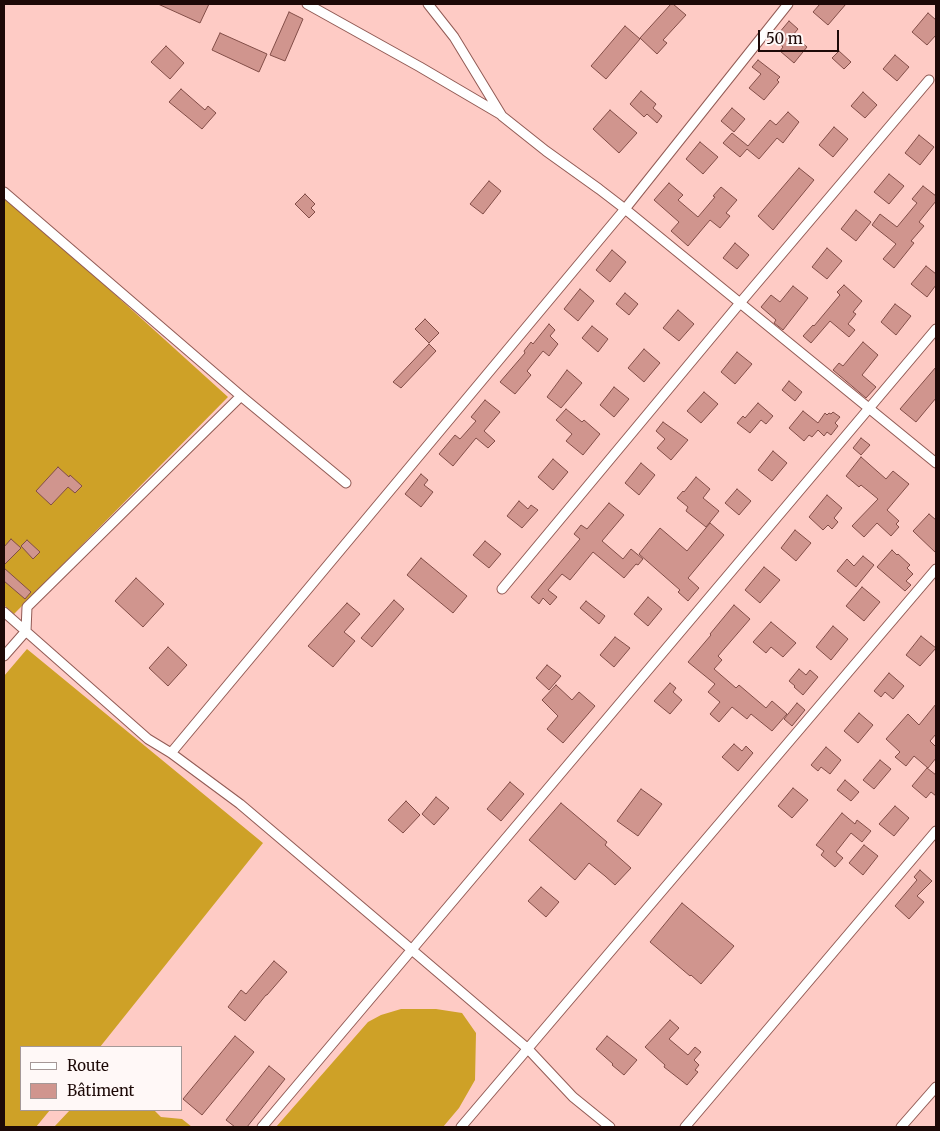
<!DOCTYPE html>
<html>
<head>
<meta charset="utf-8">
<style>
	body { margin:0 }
	#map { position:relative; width:940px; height:1131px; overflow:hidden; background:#fecbc5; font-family:Merriweather,serif }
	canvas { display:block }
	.frame { position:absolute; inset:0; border:5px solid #1d0907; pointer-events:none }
	.legend { position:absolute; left:20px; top:1046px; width:162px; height:65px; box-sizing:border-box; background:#fff8f7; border:1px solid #a59897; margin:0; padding:6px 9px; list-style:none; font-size:15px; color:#1d0907 }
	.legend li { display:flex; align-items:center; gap:10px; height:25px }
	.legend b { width:25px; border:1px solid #a59897 }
	.scale { position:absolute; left:758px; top:30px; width:81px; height:22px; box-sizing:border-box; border:2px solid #1d0907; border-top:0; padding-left:6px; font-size:15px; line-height:18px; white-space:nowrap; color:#1d0907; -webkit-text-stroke:4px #fff8f7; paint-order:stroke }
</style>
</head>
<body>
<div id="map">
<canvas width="940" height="1131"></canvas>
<div class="frame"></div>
<ul class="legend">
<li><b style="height:6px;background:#fff"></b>Route</li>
<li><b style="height:14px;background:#d0958e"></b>Bâtiment</li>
</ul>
<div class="scale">50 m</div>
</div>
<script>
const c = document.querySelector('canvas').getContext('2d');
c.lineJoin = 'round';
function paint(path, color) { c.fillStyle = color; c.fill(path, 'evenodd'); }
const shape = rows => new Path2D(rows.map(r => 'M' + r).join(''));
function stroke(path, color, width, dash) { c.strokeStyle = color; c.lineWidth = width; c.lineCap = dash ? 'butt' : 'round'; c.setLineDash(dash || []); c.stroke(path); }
paint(shape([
	[4,194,228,397,14,614,4,605],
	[27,649,263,843,100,1047,21,1047,21,1110,50,1110,36,1127,4,1127,4,676],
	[401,1009,436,1009,462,1013,476,1033,475,1080,459,1108,443,1127,276,1127,368,1022,381,1015],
	[70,1110,154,1110,161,1117,182,1119,192,1127,54,1127]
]), '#cea127');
const building = shape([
	[158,4,209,4,200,23,158,4],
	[671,4,673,4,686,15,663,40,667,43,657,54,640,38,671,4],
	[820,4,846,4,828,25,813,12,820,4],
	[289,12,303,19,285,61,270,55,289,12],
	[928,13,936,20,936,35,927,45,912,32,928,13],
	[789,21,798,29,793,35,807,47,794,63,780,51,783,47,774,39,789,21],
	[625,26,640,39,606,79,591,66,625,26],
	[220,33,267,54,259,72,212,50,220,33],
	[166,46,184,63,170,79,151,62,166,46],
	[839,51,851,62,844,69,832,58,839,51],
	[895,55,909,67,897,81,883,69,895,55],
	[758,60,780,77,777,80,779,82,764,100,749,88,761,74,752,67,758,60],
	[181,89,205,110,208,106,216,113,202,129,169,102,181,89],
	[641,91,656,104,653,108,662,116,657,123,647,114,644,117,630,104,641,91],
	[863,92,877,105,865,118,851,106,863,92],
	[732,108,745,119,734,132,721,121,732,108],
	[610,110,637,133,619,153,593,129,610,110],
	[788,112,799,122,783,143,777,138,759,159,747,149,740,157,723,143,732,133,748,146,770,120,776,125,788,112],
	[834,127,848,139,833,157,819,145,834,127],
	[919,135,934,147,920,165,905,153,919,135],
	[700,142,718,157,703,174,686,159,700,142],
	[799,168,814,180,773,230,758,216,799,168],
	[889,174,904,186,889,204,874,192,889,174],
	[489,181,501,191,483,214,470,204,489,181],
	[669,183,683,195,678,200,698,217,715,197,713,196,721,187,737,200,726,213,730,216,720,228,710,220,688,246,671,231,679,222,654,200,669,183],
	[923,186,936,196,936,201,919,222,924,226,911,241,914,243,894,268,883,259,896,244,872,225,880,214,897,227,917,203,912,199,923,186],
	[305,194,315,204,311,208,315,212,309,218,295,204,305,194],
	[856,210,871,222,856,241,841,229,856,210],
	[735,243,749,255,737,269,723,258,735,243],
	[827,248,842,261,827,279,812,267,827,248],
	[612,250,626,262,610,282,596,270,612,250],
	[926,266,936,274,936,285,927,297,911,284,926,266],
	[844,285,862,301,853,312,856,314,848,324,855,330,849,337,830,321,811,343,803,336,813,325,814,326,840,295,837,292,844,285],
	[793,286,808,298,783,330,774,323,776,320,761,307,771,295,780,302,793,286],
	[580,289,594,301,578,321,564,309,580,289],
	[625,293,638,304,629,315,616,304,625,293],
	[895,304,911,316,896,335,881,322,895,304],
	[678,310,694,324,679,341,663,328,678,310],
	[425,319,439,333,429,343,415,329,425,319],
	[549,324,555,330,550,336,558,344,549,356,543,351,527,371,531,375,515,394,500,382,525,353,524,351,531,342,533,344,549,324],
	[592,326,608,339,598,352,582,338,592,326],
	[863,342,878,355,862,375,876,387,866,398,833,370,839,363,843,366,863,342],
	[429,344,436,351,401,388,393,382,429,344],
	[644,349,660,363,644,382,628,368,644,349],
	[737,352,752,364,735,384,721,372,737,352],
	[936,367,936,398,916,422,900,409,936,367],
	[567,370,582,383,561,408,547,397,567,370],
	[789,381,802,392,795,401,782,390,789,381],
	[614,387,629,399,614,417,600,405,614,387],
	[704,392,718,404,701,423,687,411,704,392],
	[485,400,500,412,484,431,495,441,488,448,476,438,453,466,439,454,455,435,460,439,476,421,471,417,485,400],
	[758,403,773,416,766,424,761,420,750,433,737,423,743,416,745,418,758,403],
	[566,409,582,422,584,420,600,434,583,455,566,441,572,434,556,420,566,409],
	[803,411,818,423,825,413,827,415,829,413,831,414,833,412,840,417,835,423,838,426,831,435,827,432,824,436,818,430,812,437,809,435,804,441,789,428,803,411],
	[663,422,688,440,671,460,657,448,665,439,656,431,663,422],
	[861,438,870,445,861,455,853,448,861,438],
	[773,451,787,463,772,481,758,470,773,451],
	[861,457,886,479,893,471,909,484,887,510,899,521,896,524,899,527,891,536,877,523,864,537,852,526,878,499,861,485,859,487,846,476,861,457],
	[553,459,568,472,553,490,538,477,553,459],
	[641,463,655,475,639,495,625,483,641,463],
	[58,467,69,477,70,475,82,486,75,493,68,487,51,505,36,491,58,467],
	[421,474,428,480,424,485,433,492,421,507,405,494,421,474],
	[696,477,710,489,703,498,719,511,706,527,686,511,688,507,677,498,683,491,684,492,696,477],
	[737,489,751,501,739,515,725,503,737,489],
	[827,495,842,508,834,518,838,522,832,529,828,525,823,530,809,517,827,495],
	[519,501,528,509,531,505,538,510,522,528,507,516,519,501],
	[609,503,624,515,602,541,623,559,631,549,643,559,638,565,636,564,624,578,593,552,570,580,562,574,548,590,557,597,550,605,543,598,539,604,531,597,580,539,574,534,581,525,587,529,609,503],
	[929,514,936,520,936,553,913,531,929,514],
	[710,523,724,535,688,578,699,588,688,601,678,592,680,590,639,554,660,528,687,551,710,523],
	[795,530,811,543,796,561,781,548,795,530],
	[11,539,21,548,4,565,4,547,11,539],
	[27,540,40,552,33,559,21,546,27,540],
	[485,541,501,554,489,568,473,555,485,541],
	[892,550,897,555,898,554,910,565,907,568,913,574,906,581,911,585,905,591,877,567,892,550],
	[863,556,874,565,856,587,837,571,847,559,854,566,863,556],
	[421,558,467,596,453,613,407,575,421,558],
	[764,567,780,580,760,603,745,590,764,567],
	[4,568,31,592,25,599,4,581,4,568],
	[136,578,164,604,143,627,115,601,136,578],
	[862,587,880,602,864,621,846,606,862,587],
	[648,597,662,609,648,626,634,614,648,597],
	[394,600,404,609,372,647,361,638,394,600],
	[586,601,605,616,599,624,580,608,586,601],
	[347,603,360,614,344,632,355,641,333,667,308,646,347,603],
	[734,605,750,619,718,656,722,660,714,669,736,688,739,685,766,708,772,701,787,714,772,731,751,714,747,719,732,707,719,722,710,714,720,702,708,692,715,684,688,662,711,635,710,634,734,605],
	[771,622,796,643,783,657,771,647,766,653,753,642,771,622],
	[833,626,848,639,831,660,816,647,833,626],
	[921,636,936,648,920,666,906,655,921,636],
	[615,637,630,648,614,667,600,655,615,637],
	[168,647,187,665,168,686,149,668,168,647],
	[547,665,561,676,549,690,536,678,547,665],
	[799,669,806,675,810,670,818,677,803,695,794,687,795,686,789,681,799,669],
	[889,673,904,686,893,699,885,692,881,697,874,691,889,673],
	[670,683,676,688,673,692,682,700,670,714,654,701,670,683],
	[556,685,572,700,579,692,595,706,563,743,547,729,558,716,542,700,556,685],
	[797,703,805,710,792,726,784,719,797,703],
	[936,704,936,734,930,741,936,747,936,758,928,768,914,756,906,766,895,757,900,752,886,739,908,714,919,725,936,704],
	[859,713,873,725,858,743,844,731,859,713],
	[734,744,742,751,746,746,753,753,738,771,722,757,734,744],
	[826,747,841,760,830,774,821,767,818,771,811,765,826,747],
	[880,760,891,769,874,789,863,780,880,760],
	[927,768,936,775,936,796,931,792,926,798,912,786,927,768],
	[845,780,859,792,851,801,837,790,845,780],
	[510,782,524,794,501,821,487,809,510,782],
	[793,788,808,800,792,818,778,806,793,788],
	[641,789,662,804,638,836,617,821,641,789],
	[436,797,449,808,434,825,422,814,436,797],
	[406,801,420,815,403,833,388,820,406,801],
	[561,803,607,842,605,845,631,868,615,885,605,876,589,863,575,880,529,840,561,803],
	[895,806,909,818,894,836,879,824,895,806],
	[842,813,855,824,857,820,871,831,862,842,851,833,836,852,843,858,835,867,821,855,824,851,816,845,842,813],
	[864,845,878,856,863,875,849,863,864,845],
	[920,870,932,881,917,896,924,902,909,919,895,906,917,880,914,877,920,870],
	[541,887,559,902,546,917,528,901,541,887],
	[682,903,734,946,701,984,691,975,690,976,650,942,682,903],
	[274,961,287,972,267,995,266,995,245,1021,228,1007,241,990,246,994,274,961],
	[670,1020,679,1028,669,1039,688,1055,695,1047,701,1052,694,1060,699,1065,695,1070,698,1072,687,1085,664,1067,665,1065,645,1047,670,1020],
	[235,1036,254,1052,202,1115,183,1099,235,1036],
	[607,1036,637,1060,624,1075,612,1065,613,1064,596,1049,607,1036],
	[269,1066,285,1079,247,1127,235,1127,226,1120,269,1066]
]);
paint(building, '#d0958e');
stroke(building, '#824d47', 1);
const street = shape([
	[307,4,420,67,500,114],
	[428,4,454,37,502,116,546,151,599,189,625,209,936,463],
	[4,192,241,396,346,483],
	[502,589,740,303,929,80],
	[4,612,148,739,171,753,240,804,412,950,528,1049,573,1097,610,1127],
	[4,656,26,631,27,607,241,396],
	[171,753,625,209,788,4],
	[262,1127,936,329],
	[461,1127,936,569],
	[685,1127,936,831],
	[901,1127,936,1087]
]);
stroke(street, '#925b55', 11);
stroke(street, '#fff', 9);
</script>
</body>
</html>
